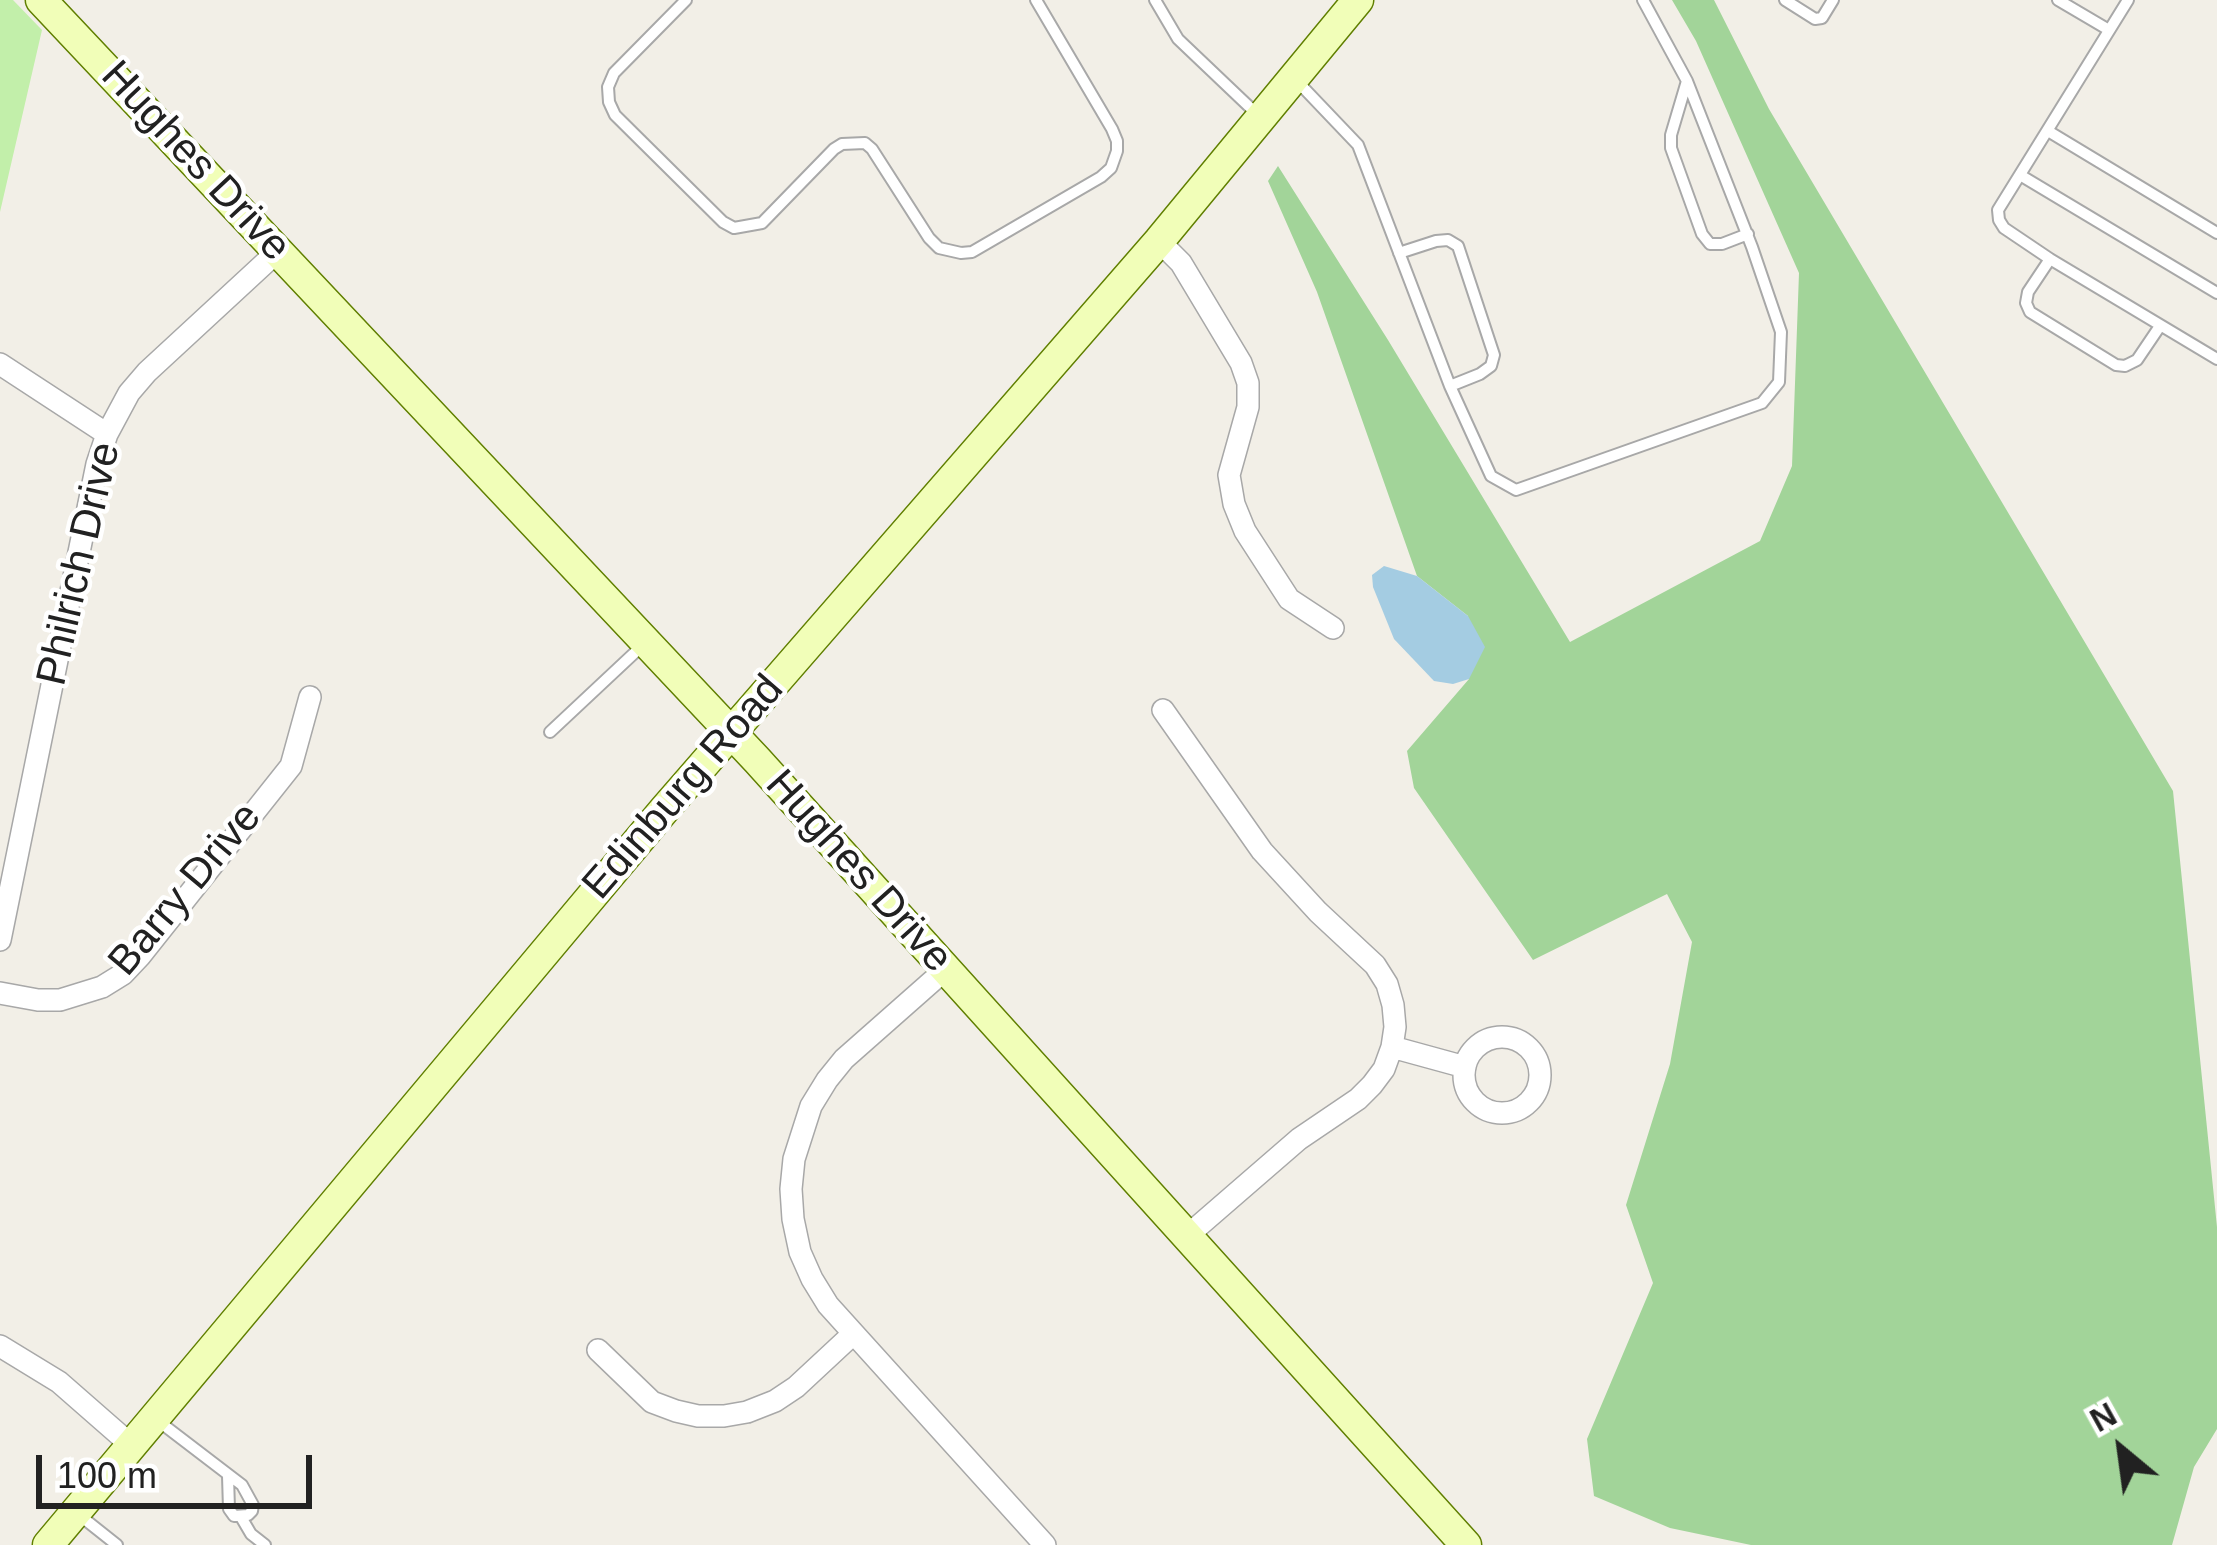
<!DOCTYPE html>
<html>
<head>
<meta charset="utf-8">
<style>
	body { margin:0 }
	#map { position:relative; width:2217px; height:1545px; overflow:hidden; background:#f2efe7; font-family:Helvetica,sans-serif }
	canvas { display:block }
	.north { position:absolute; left:2061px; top:1389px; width:120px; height:120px; -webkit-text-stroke:9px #fff; paint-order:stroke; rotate:331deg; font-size:33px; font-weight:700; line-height:48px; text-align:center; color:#212121 }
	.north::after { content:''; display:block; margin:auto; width:42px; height:54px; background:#212121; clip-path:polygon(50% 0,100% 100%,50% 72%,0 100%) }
	.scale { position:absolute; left:36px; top:1455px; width:276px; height:54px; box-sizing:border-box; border:6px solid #212121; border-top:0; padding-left:15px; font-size:36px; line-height:42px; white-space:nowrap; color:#212121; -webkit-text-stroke:9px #fff; paint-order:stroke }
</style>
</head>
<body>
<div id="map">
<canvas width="2217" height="1545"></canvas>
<div class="north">N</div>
<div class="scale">100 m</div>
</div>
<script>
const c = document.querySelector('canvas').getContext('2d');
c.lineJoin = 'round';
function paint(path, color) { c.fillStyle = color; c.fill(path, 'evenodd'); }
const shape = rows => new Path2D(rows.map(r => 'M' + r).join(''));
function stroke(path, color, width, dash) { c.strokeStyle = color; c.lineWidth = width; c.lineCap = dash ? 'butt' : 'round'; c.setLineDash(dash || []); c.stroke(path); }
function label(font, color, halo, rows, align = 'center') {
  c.font = font + ' Helvetica,sans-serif'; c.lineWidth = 9; c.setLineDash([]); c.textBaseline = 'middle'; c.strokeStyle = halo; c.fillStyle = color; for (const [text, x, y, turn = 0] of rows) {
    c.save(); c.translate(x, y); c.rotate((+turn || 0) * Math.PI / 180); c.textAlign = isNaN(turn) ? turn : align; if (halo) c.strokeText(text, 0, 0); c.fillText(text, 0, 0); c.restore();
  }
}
paint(shape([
	[0,0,13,0,42,30,0,212]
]), '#c2efaa');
paint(shape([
	[1672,0,1714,0,1769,109,2173,791,2217,1227,2217,1429,2194,1467,2172,1545,1751,1545,1670,1528,1594,1496,1587,1439,1653,1283,1626,1205,1670,1064,1692,942,1667,894,1533,960,1414,788,1407,751,1469,679,1468,616,1417,576,1317,292,1268,181,1278,166,1388,340,1570,642,1760,541,1792,466,1799,273,1696,41]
]), '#a2d499');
paint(shape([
	[1384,566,1417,576,1468,616,1485,647,1469,679,1453,684,1434,681,1394,639,1373,587,1372,575]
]), '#a4cce2');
const lane = shape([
	[686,0,614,73,608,87,609,102,615,115,723,222,734,228,762,223,834,149,842,144,865,143,872,149,929,238,939,248,961,253,972,252,1101,177,1111,168,1117,151,1117,141,1112,129,1036,0],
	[1155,0,1178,39,1260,117],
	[1785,0,1815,19,1822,18,1833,0],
	[2058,0,2109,30],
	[2128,0,1998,210,1999,220,2004,228,2050,259,2217,359],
	[1296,80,1358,145,1450,386,1491,476,1516,490,1762,403,1779,382,1781,332,1752,247,1687,81,1643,0],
	[1687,81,1671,135,1671,148,1702,234,1710,244,1722,244,1748,234],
	[2048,131,2217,233],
	[2020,175,2217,293],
	[1399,253,1436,241,1448,240,1458,246,1494,355,1491,366,1480,374,1450,386],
	[2050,259,2028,292,2026,303,2030,312,2116,365,2125,366,2137,360,2160,326],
	[550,732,644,644],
	[157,1420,242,1485,253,1505,252,1511,248,1515,234,1516,229,1509,228,1476],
	[78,1514,117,1545],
	[241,1517,251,1534,265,1545]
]);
const street = shape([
	[1159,241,1181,263,1241,363,1248,383,1248,407,1229,475,1234,504,1245,531,1289,599,1333,628],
	[0,364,107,434],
	[1163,710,1262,851,1318,912,1375,965,1387,984,1393,1005,1395,1027,1392,1047,1384,1069,1372,1085,1358,1099,1299,1139,1187,1236],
	[0,940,97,464,107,434,129,393,147,372,278,251],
	[946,969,844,1059,827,1080,811,1106,794,1159,791,1189,793,1219,800,1252,812,1279,828,1305,1045,1545],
	[0,993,38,1000,60,1000,102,987,123,974,140,956,291,766,310,697],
	'1464 1075a38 38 0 1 1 76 0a38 38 0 1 1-76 0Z',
	[1392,1047,1465,1067],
	[0,1346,59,1382,131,1445],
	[598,1350,652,1402,676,1411,698,1416,724,1416,747,1412,775,1401,796,1387,853,1334]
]);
const secondary = shape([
	[41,0,757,760,1466,1545],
	[48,1545,664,810,1159,241,1358,0]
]);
stroke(lane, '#a8a8a8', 14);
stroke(street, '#a8a8a8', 24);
stroke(secondary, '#607f00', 33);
stroke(lane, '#fff', 10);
stroke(street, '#fff', 21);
stroke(secondary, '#f1feb8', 30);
label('42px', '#212121', '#fff', [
	["Hughes Drive",195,162,47],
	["Philrich Drive",80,564,-77],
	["Edinburg Road",684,788,-49],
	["Hughes Drive",858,872,48],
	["Barry Drive",186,890,-50]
]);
</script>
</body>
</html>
